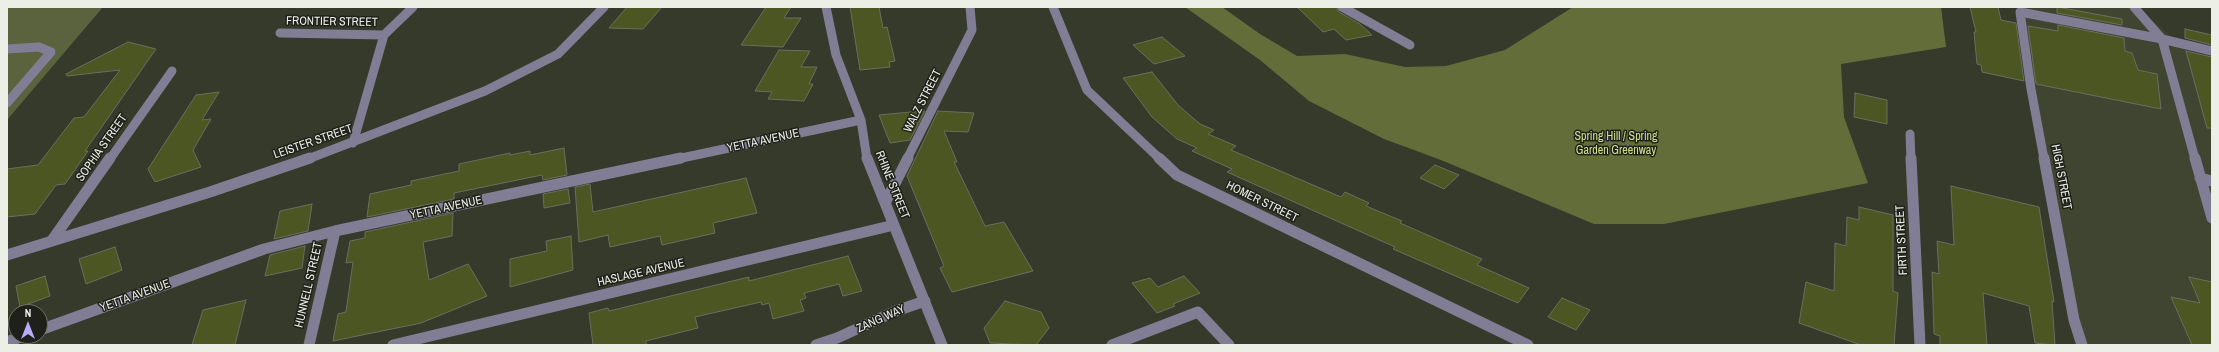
<!DOCTYPE html>
<html>
<head>
<meta charset="utf-8">
<style>
	body { margin:0 }
	#map { position:relative; width:2219px; height:352px; overflow:hidden; background:#363a2b; font-family:"Archivo Narrow",sans-serif }
	canvas { display:block }
	.frame { position:absolute; inset:0; border:8px solid #ecefe6; pointer-events:none }
	.north { position:absolute; left:8px; top:304px; width:40px; height:40px; box-sizing:border-box; background:#1e2019; border:1px solid #70736b; border-radius:50%; rotate:0deg; font-size:11px; font-weight:700; line-height:16px; text-align:center; color:#ecefe6 }
	.north::after { content:''; display:block; margin:auto; width:14px; height:18px; background:#b9abf7; clip-path:polygon(50% 0,100% 100%,50% 72%,0 100%) }
</style>
</head>
<body>
<div id="map">
<canvas width="2219" height="352"></canvas>
<div class="frame"></div>
<div class="north">N</div>
</div>
<script>
const c = document.querySelector('canvas').getContext('2d');
c.lineJoin = 'round';
function paint(path, color) { c.fillStyle = color; c.fill(path, 'evenodd'); }
const shape = rows => new Path2D(rows.map(r => 'M' + r).join(''));
function stroke(path, color, width, dash) { c.strokeStyle = color; c.lineWidth = width; c.lineCap = dash ? 'butt' : 'round'; c.setLineDash(dash || []); c.stroke(path); }
function label(font, color, halo, rows, align = 'center') {
  c.font = font + ' "Archivo Narrow",sans-serif'; c.lineWidth = 3; c.setLineDash([]); c.textBaseline = 'middle'; c.strokeStyle = halo; c.fillStyle = color; for (const [text, x, y, turn = 0] of rows) {
    c.save(); c.translate(x, y); c.rotate((+turn || 0) * Math.PI / 180); c.textAlign = isNaN(turn) ? turn : align; if (halo) c.strokeText(text, 0, 0); c.fillText(text, 0, 0); c.restore();
  }
}
paint(shape([
	[2022,7,2137,7,2188,52,2212,58,2212,345,2082,345,2020,12]
]), '#404532');
paint(shape([
	[7,7,103,7,7,120]
]), '#5a633d');
paint(shape([
	[1185,7,1222,7,1260,34,1297,56,1345,54,1405,67,1446,66,1505,50,1573,7,1941,7,1946,47,1841,64,1844,117,1868,183,1664,224,1594,224,1441,160,1384,139,1309,101,1260,60]
]), '#626d3a');
const building = shape([
	[627,7,662,7,643,29,609,28,627,7],
	[766,7,791,7,784,18,801,18,783,47,741,45,766,7],
	[850,7,879,7,883,28,887,27,895,61,889,62,890,67,860,70,850,7],
	[1297,7,1336,7,1339,12,1360,24,1372,35,1346,40,1334,29,1323,32,1297,7],
	[1970,7,1998,7,2001,20,2016,23,2024,81,1982,72,1981,65,1977,64,1974,32,1976,32,1970,7],
	[2057,7,2122,19,2122,25,2057,13,2057,7],
	[2058,25,2124,38,2125,51,2132,53,2138,70,2157,74,2161,109,2036,84,2028,26,2058,31,2058,25],
	[2185,29,2212,35,2212,45,2185,38,2185,29],
	[1162,37,1185,56,1154,64,1133,45,1162,37],
	[128,42,156,49,85,151,88,151,65,184,56,185,35,214,7,217,7,169,38,165,74,118,84,117,120,70,67,76,66,74,128,42],
	[779,50,810,51,801,67,817,67,809,84,813,84,804,101,768,99,772,92,755,91,779,50],
	[2186,51,2212,57,2212,128,2207,128,2186,51],
	[1152,72,1178,105,1200,124,1214,130,1208,134,1236,146,1231,150,1341,197,1345,192,1369,203,1366,206,1402,221,1400,223,1482,259,1477,265,1529,288,1518,303,1393,249,1395,247,1227,172,1232,169,1192,151,1197,148,1177,139,1152,117,1123,78,1152,72],
	[219,92,202,120,211,119,193,150,201,167,155,182,148,169,196,95,219,92],
	[1855,93,1887,100,1887,124,1854,117,1855,93],
	[922,111,925,111,910,140,890,143,879,115,922,111],
	[938,111,974,113,968,132,944,131,957,162,954,162,985,226,1004,222,1033,271,952,292,940,268,944,266,907,176,938,111],
	[564,148,567,175,543,180,542,175,454,193,454,199,367,217,370,194,411,185,411,181,459,171,459,164,510,153,510,155,530,151,530,155,564,148],
	[1435,165,1459,175,1444,189,1420,178,1435,165],
	[746,178,757,213,713,223,715,233,662,245,660,236,610,247,608,235,579,242,575,187,590,184,593,212,746,178],
	[1951,186,2039,207,2054,302,2052,301,2055,345,2035,343,2029,306,1983,293,1987,345,1940,345,1940,336,1934,334,1932,272,1939,274,1937,241,1954,245,1951,186],
	[568,189,570,203,544,208,543,194,568,189],
	[312,204,308,231,274,239,280,211,312,204],
	[1859,207,1893,215,1893,291,1898,293,1894,345,1861,345,1799,323,1806,282,1834,291,1835,243,1846,246,1847,217,1859,220,1859,207],
	[453,213,452,236,423,242,429,280,468,264,487,296,421,323,333,341,338,314,346,312,353,262,346,263,350,241,365,238,365,232,453,213],
	[571,236,573,270,510,287,510,259,547,251,546,241,571,236],
	[305,246,302,268,265,276,270,255,305,246],
	[115,247,122,270,86,284,79,259,115,247],
	[848,256,862,291,843,296,839,284,804,293,806,298,800,300,804,311,773,319,769,303,762,305,761,302,695,317,698,328,646,341,646,345,593,345,589,313,608,308,609,311,749,277,749,281,848,256],
	[45,276,50,296,20,307,16,286,45,276],
	[1184,276,1200,293,1173,304,1175,306,1157,313,1132,283,1150,278,1158,287,1184,276],
	[2189,277,2212,282,2212,345,2192,345,2171,297,2200,303,2189,277],
	[1562,298,1590,310,1576,330,1548,317,1562,298],
	[246,300,235,345,192,345,203,310,246,300],
	[1005,301,1041,312,1049,328,1036,345,990,343,984,328,1005,301]
]);
paint(building, '#4c5622');
stroke(building, '#6a6e5f', 1);
stroke(shape([
	[826,7,836,55,861,120,867,159],
	[1053,7,1087,90,1160,159],
	[1342,7,1410,45],
	[2134,7,2162,39,2195,159],
	[280,33,384,35],
	[7,49,39,47,51,52,7,103],
	[1910,134,1911,159],
	[353,143,384,35,413,7],
	[110,159,172,71],
	[308,159,485,91,558,54,604,7],
	[677,159,861,120],
	[907,159,972,30,970,7],
	[2044,159,2031,89,2020,12,2162,39,2212,51]
]), '#817d94', 9);
stroke(shape([
	[867,158,942,345],
	[1159,158,1177,175,1528,345],
	[1911,158,1920,345],
	[2044,158,2074,320,2082,345],
	[2195,158,2212,218],
	[2200,178,2212,181],
	[885,203,908,158],
	[53,239,110,158],
	[7,255,210,192,310,158],
	[40,330,264,249,335,231,681,158],
	[7,342,23,336],
	[309,345,335,231],
	[393,345,894,225],
	[816,345,837,338,896,311,925,301],
	[1112,345,1198,312,1229,345]
]), '#817d94', 11);
label('12px', '#ecefe6', '#1e2019', [
	["FRONTIER STREET",332,22,1],
	["WALZ STREET",923,101,-63],
	["YETTA AVENUE",763,141,-12],
	["LEISTER STREET",313,142,-19],
	["SOPHIA STREET",102,148,-55],
	["HIGH STREET",2061,177,79],
	["RHINE STREET",892,185,68],
	["HOMER STREET",1262,202,26],
	["YETTA AVENUE",446,208,-12],
	["FIRTH STREET",1902,240,-93],
	["HASLAGE AVENUE",641,273,-13],
	["HUNNELL STREET",309,285,-77],
	["YETTA AVENUE",135,296,-20],
	["ZANG WAY",881,319,-24]
]);
label('12px', '#cee090', '#1e2019', [
	["Spring Hill / Spring",1616,137],
	["Garden Greenway",1616,151]
]);
</script>
</body>
</html>
